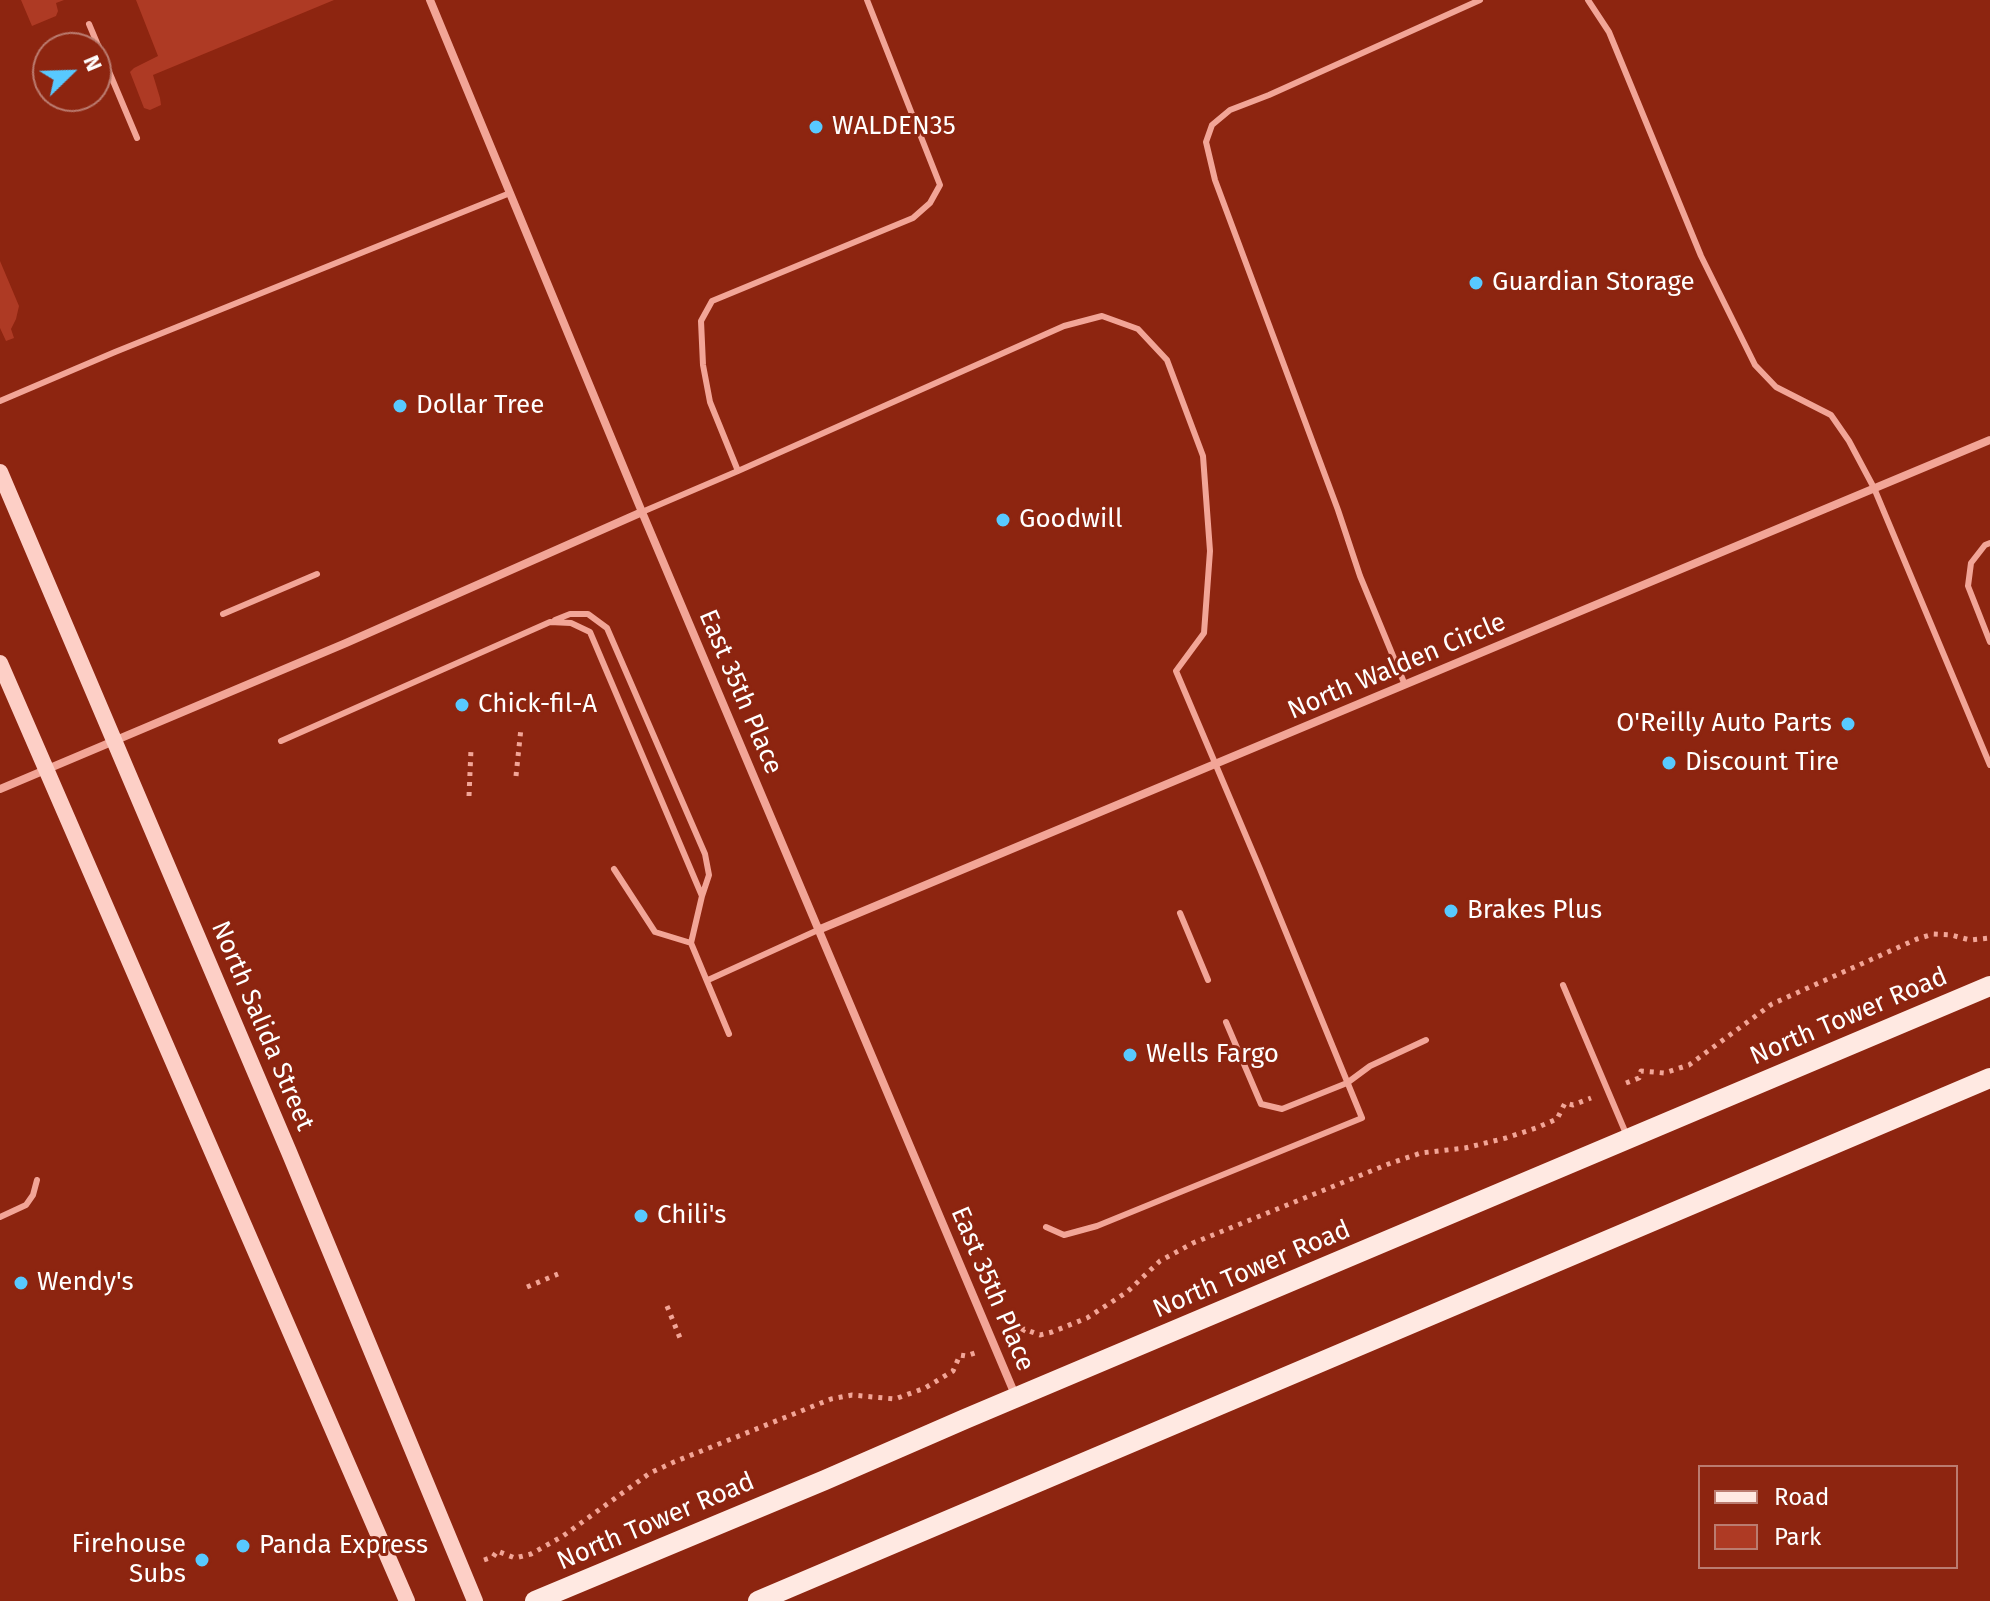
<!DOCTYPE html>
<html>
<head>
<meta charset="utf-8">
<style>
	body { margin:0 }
	#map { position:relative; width:1990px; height:1601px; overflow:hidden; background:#8d2510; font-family:"Fira Sans",sans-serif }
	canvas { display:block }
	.legend { position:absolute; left:1698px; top:1465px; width:260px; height:104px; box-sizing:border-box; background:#8d2510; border:2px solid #bb7c70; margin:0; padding:10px 14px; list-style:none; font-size:24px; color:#fff }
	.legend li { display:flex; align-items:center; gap:16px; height:40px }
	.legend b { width:40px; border:2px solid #bb7c70 }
	.north { position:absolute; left:32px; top:32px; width:80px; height:80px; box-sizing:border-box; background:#8d2510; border:2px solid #bb7c70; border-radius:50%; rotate:67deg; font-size:22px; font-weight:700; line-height:32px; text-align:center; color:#fff }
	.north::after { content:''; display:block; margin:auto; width:28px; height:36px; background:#58c9ff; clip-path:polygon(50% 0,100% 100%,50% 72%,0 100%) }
</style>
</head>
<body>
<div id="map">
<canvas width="1990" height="1601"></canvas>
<ul class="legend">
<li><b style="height:10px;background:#ffe9e2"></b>Road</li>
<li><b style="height:22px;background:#ae3a24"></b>Park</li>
</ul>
<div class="north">N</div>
</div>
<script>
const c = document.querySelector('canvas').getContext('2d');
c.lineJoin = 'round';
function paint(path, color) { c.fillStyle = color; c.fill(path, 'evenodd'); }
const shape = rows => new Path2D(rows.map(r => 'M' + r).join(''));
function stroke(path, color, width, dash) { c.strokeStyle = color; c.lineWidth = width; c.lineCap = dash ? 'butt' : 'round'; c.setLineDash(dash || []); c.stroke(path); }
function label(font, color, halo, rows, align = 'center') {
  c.font = font + ' "Fira Sans",sans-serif'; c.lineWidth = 6; c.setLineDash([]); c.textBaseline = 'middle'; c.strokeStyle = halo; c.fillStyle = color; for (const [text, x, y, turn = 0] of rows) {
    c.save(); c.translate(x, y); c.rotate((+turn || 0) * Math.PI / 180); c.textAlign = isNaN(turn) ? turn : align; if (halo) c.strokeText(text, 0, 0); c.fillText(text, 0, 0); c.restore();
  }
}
paint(shape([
	[21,0,64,0,56,3,58,11,56,16,32,26],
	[136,0,334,0,153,75,160,98,161,105,150,110,144,108,130,72,134,68,158,56],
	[0,261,19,306,16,319,11,329,14,338,6,341,0,328]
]), '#ae3a24');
stroke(shape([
	[516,776,521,728],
	[469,796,471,749],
	[1626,1083,1639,1078,1641,1071,1664,1073,1689,1065,1772,1004,1917,939,1933,934,1951,935,1970,940,1990,938],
	[527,1287,558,1274],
	[667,1306,680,1338],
	[1014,1337,1021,1334,1024,1329,1040,1335,1052,1332,1087,1318,1127,1292,1160,1261,1193,1243,1391,1163,1421,1153,1465,1148,1506,1138,1536,1128,1557,1119,1565,1103,1573,1105,1591,1098],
	[484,1560,493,1557,497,1551,515,1558,531,1554,563,1536,650,1473,674,1462,831,1399,852,1395,895,1399,925,1388,953,1371,960,1355,966,1356,975,1353]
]), '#f2a597', 5, [4, 6]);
stroke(shape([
	[1588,0,1609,32,1701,256,1755,365,1776,387,1831,415,1849,441,1874,488,1990,765],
	[89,24,137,138],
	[0,401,115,352,510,193],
	[738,471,710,402,703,365,701,321,712,301,913,218,930,203,940,185,867,0],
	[642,512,738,471,1064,326,1102,316,1138,329,1167,360,1203,456,1210,551,1204,633,1176,671,1260,869,1362,1118,1097,1226,1064,1235,1046,1227],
	[1990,543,1985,545,1971,563,1968,586,1990,642],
	[223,614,317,574],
	[555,620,570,614,588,614,607,628,705,854,709,875,702,896],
	[1405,685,1360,576,1338,510,1215,180,1206,142,1212,125,1230,110,1269,95,1480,0],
	[281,741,550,622,571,623,590,632,702,896,691,943],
	[614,869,655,932,691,943,729,1034],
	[1180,913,1208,980],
	[708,980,818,930],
	[1563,985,1627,1136],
	[1226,1022,1261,1104,1282,1109,1347,1083,1370,1066,1426,1040],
	[0,1217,26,1205,33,1195,37,1180]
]), '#f2a597', 6);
stroke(shape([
	[430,0,642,512,1016,1397],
	[0,789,346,643,642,512],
	[818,930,1990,440]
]), '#f2a597', 8);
stroke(shape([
	[0,472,289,1152,475,1601],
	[0,663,407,1601]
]), '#fdcfc6', 16);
stroke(shape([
	[535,1601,825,1480,965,1419,1990,986],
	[758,1601,1990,1078]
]), '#ffe9e2', 20);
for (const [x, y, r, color] of [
	[816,127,8,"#58c9ff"],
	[1476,283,8,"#58c9ff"],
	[400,406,8,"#58c9ff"],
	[1003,520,8,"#58c9ff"],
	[462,705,8,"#58c9ff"],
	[1848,724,8,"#58c9ff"],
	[1669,763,8,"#58c9ff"],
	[1451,911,8,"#58c9ff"],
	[1130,1055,8,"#58c9ff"],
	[641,1216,8,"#58c9ff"],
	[21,1283,8,"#58c9ff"],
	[243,1546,8,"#58c9ff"],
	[202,1560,8,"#58c9ff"]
]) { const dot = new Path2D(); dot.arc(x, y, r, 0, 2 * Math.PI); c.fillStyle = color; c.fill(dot); stroke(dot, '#8d2510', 3); }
label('26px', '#fff', '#8d2510', [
	["WALDEN35",832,127],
	["Guardian Storage",1492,283],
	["Dollar Tree",416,406],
	["Goodwill",1019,520],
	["Chick-fil-A",478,705],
	["O'Reilly Auto Parts",1832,724,"right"],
	["Discount Tire",1685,763],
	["Brakes Plus",1467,911],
	["Wells Fargo",1146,1055],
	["Chili's",657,1216],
	["Wendy's",37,1283],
	["Firehouse",186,1545,"right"],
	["Subs",186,1575,"right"],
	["Panda Express",259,1546]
], 'left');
label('26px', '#fff', '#8d2510', [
	["North Walden Circle",1397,667,-23],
	["East 35th Place",740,692,67],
	["North Tower Road",1849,1017,-23],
	["North Salida Street",262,1026,67],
	["North Tower Road",1252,1270,-23],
	["East 35th Place",992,1289,67],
	["North Tower Road",656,1522,-23]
]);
</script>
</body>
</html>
